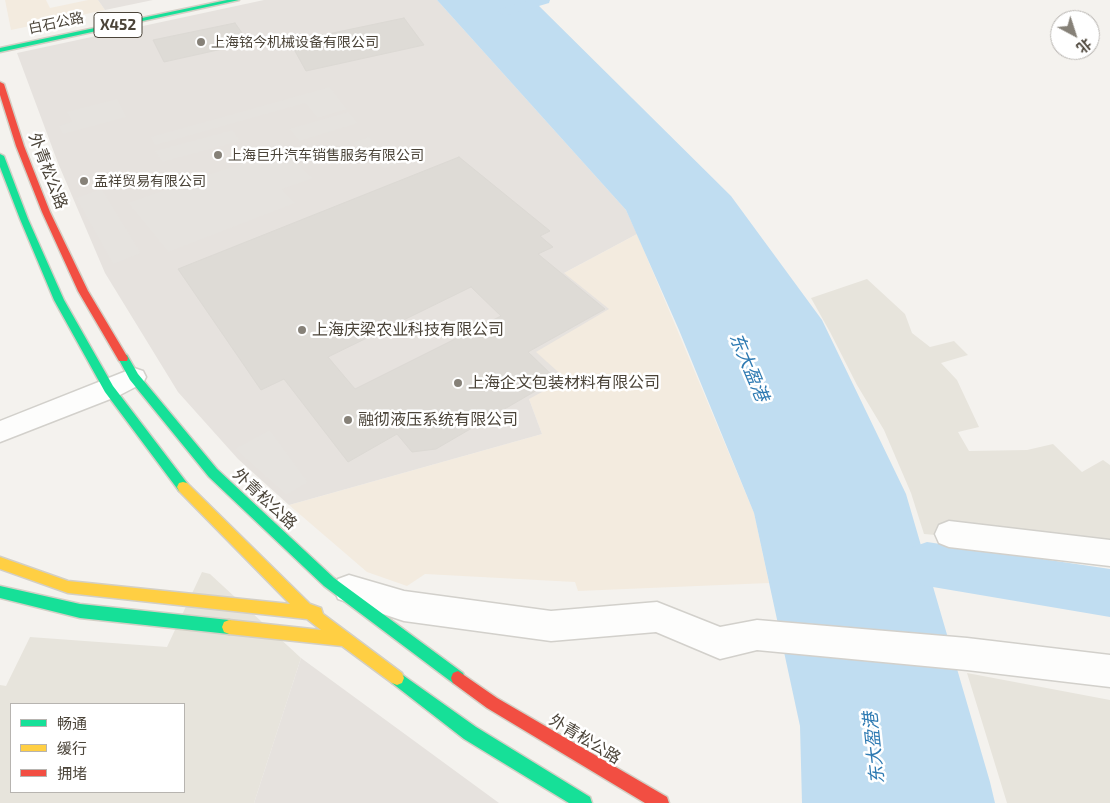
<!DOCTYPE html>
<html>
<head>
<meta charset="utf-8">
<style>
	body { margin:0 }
	#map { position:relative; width:1110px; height:803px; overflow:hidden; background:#f4f2ee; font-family:"Exo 2","Noto Sans SC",sans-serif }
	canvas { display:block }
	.legend { position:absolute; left:10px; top:703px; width:175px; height:90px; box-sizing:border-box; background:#fff; border:1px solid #b7b4b0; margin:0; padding:6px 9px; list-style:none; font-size:15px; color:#4b4439 }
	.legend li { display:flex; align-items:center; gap:10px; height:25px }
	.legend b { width:25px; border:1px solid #b7b4b0 }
	.north { position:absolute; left:1050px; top:10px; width:50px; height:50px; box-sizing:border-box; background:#fff; border:1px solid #b7b4b0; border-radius:50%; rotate:140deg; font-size:14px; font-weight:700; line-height:20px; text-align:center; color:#4b4439 }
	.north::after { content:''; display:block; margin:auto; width:18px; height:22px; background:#868178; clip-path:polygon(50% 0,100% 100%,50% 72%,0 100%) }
</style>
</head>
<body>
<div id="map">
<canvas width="1110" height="803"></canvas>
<ul class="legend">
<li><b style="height:6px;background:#16e098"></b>畅通</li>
<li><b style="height:6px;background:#ffcf43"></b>缓行</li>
<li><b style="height:6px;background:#f24e42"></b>拥堵</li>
</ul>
<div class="north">北</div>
</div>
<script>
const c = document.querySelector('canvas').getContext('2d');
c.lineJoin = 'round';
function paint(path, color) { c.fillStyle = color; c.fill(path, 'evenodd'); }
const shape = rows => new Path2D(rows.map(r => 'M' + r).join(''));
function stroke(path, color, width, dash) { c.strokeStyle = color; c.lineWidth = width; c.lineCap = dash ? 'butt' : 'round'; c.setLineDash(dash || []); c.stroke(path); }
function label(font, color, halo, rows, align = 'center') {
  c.font = font + ' "Exo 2","Noto Sans SC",sans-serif'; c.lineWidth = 5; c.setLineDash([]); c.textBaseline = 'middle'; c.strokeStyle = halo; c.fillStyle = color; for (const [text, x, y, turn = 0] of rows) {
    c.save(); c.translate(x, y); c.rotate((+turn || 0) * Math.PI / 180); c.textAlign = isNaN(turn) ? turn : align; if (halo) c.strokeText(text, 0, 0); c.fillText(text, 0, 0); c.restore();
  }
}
paint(shape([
	[867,279,905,314,912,333,930,347,954,341,968,355,941,363,957,380,979,427,958,432,969,451,1027,450,1053,444,1082,472,1103,460,1110,465,1110,550,924,534,911,493,884,430,857,385,830,332,811,298],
	[202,572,210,574,301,658,254,803,0,803,0,685,6,686,30,637,167,647],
	[11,704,184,704,184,792,11,792],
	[967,673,1110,700,1110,803,1007,803]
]), '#e7e4dc');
paint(shape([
	[5,0,46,0,50,8,88,0,98,0,105,10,11,30],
	[637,234,754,513,769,583,578,591,575,582,425,574,407,586,367,572,289,505,542,434,529,399,536,352,564,273]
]), '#f3ebdf');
paint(shape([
	[98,0,153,0,105,10],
	[264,0,437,0,626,210,637,234,564,273,609,309,536,352,566,379,529,399,542,434,289,505,238,459,178,392,105,273,58,163,17,53],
	[301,658,499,803,254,803]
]), '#e6e2de');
paint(shape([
	[330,87,347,109,317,118,305,103,155,145,151,137],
	[117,99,126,117,63,134,59,126,72,122,67,112],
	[349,112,358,123,299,141,289,129],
	[233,130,240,141,162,162,155,151],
	[369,137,401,162,384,169,352,143],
	[283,149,313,178,282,189,295,203,168,252,128,203],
	[102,189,141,253,113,264,76,198],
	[270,430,308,482,286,495,235,449]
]), '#e6e3df');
paint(shape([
	[437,0,533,0,731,196,822,320,906,494,990,782,995,803,802,803,800,726,754,513,679,330,626,210]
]), '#c0ddf1');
paint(shape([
	[531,0,550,0,549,3,505,16,498,12,500,9,531,0]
]), '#c0ddf1');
paint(shape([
	[927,542,1110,569,1110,617,927,586,910,580,903,564,910,548,927,542]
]), '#c0ddf1');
const building = shape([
	[404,18,424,45,306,71,290,42,404,18],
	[235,23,249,43,164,62,153,40,235,23],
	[459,157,550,231,540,236,553,247,538,254,605,309,528,352,556,379,436,449,412,452,397,434,348,462,284,379,261,390,178,269,459,157],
	[471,287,501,316,355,389,328,357,471,287]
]);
paint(building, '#dedbd6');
stroke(building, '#dcd9d4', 1);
const street = shape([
	[134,368,143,371,146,377,143,383,118,396,0,442,0,421,134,368],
	[949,521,1110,540,1110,566,949,547,939,543,935,534,939,525,949,521],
	[349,575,404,591,551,611,657,602,720,627,757,620,967,638,1110,655,1110,687,967,670,757,650,720,659,656,632,551,641,404,621,338,599,334,589,338,579,349,575]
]);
const fast = shape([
	[227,0,239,0,0,52,0,48,227,0],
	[0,154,4,156,28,219,64,300,113,386,187,483,189,487,187,491,183,492,179,491,105,392,54,300,20,219,0,167,0,154],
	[123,354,127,355,138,374,217,469,334,578,463,673,465,678,463,683,458,685,453,683,324,586,209,477,130,380,118,358,123,354],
	[0,586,80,604,229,620,234,622,236,627,234,632,229,634,80,618,0,598,0,586],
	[397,671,476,727,590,797,592,803,569,803,464,739,392,683,390,678,392,673,397,671]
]);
const slow = shape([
	[183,482,187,483,310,604,321,608,323,614,402,673,404,678,402,683,397,685,392,683,342,646,229,634,224,632,222,627,224,622,229,620,321,630,307,619,68,593,0,569,0,557,68,581,290,604,179,491,177,487,179,483,183,482]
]);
const jam = shape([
	[0,82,4,84,24,146,50,212,88,291,128,358,127,361,119,361,78,291,42,212,16,146,0,95,0,82],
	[458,671,497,698,667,797,669,803,645,803,487,708,453,683,451,678,453,673,458,671]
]);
stroke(street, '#d2d0cb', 3);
stroke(fast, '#d3cfc5', 3);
stroke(slow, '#d3cfc5', 3);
stroke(jam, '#d3cfc5', 3);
paint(street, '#fdfdfc');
paint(fast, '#16e098');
paint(slow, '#ffcf43');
paint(jam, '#f24e42');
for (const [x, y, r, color] of [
	[201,42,5,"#868178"],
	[218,155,5,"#868178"],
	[84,181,5,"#868178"],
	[302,330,5,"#868178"],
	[458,383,5,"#868178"],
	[348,420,5,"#868178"]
]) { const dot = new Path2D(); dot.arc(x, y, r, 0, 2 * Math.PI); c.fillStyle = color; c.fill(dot); stroke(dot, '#fff', 2); }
label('14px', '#4b4439', '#fff', [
	["白石公路",56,23,-12]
]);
label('14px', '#4b4439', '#fff', [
	["上海铭今机械设备有限公司",211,42],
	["上海巨升汽车销售服务有限公司",228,155],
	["孟祥贸易有限公司",94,181]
], 'left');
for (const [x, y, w] of [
	[118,25,48]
]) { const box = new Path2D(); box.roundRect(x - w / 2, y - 12.5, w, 25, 4); c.fillStyle = '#fff'; c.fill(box); stroke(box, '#4b4439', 1); }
label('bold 15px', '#4b4439', null, [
	["X452",118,25]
]);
label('16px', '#4b4439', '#fff', [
	["外青松公路",48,171,69],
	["外青松公路",265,499,43],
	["外青松公路",585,739,31]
]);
label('16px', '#4b4439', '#fff', [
	["上海庆梁农业科技有限公司",312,330],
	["上海企文包装材料有限公司",468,383],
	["融彻液压系统有限公司",358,420]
], 'left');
label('italic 18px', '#2e7ab2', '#fff', [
	["东大盈港",749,367,67],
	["东大盈港",874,748,-96]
]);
</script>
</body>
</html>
